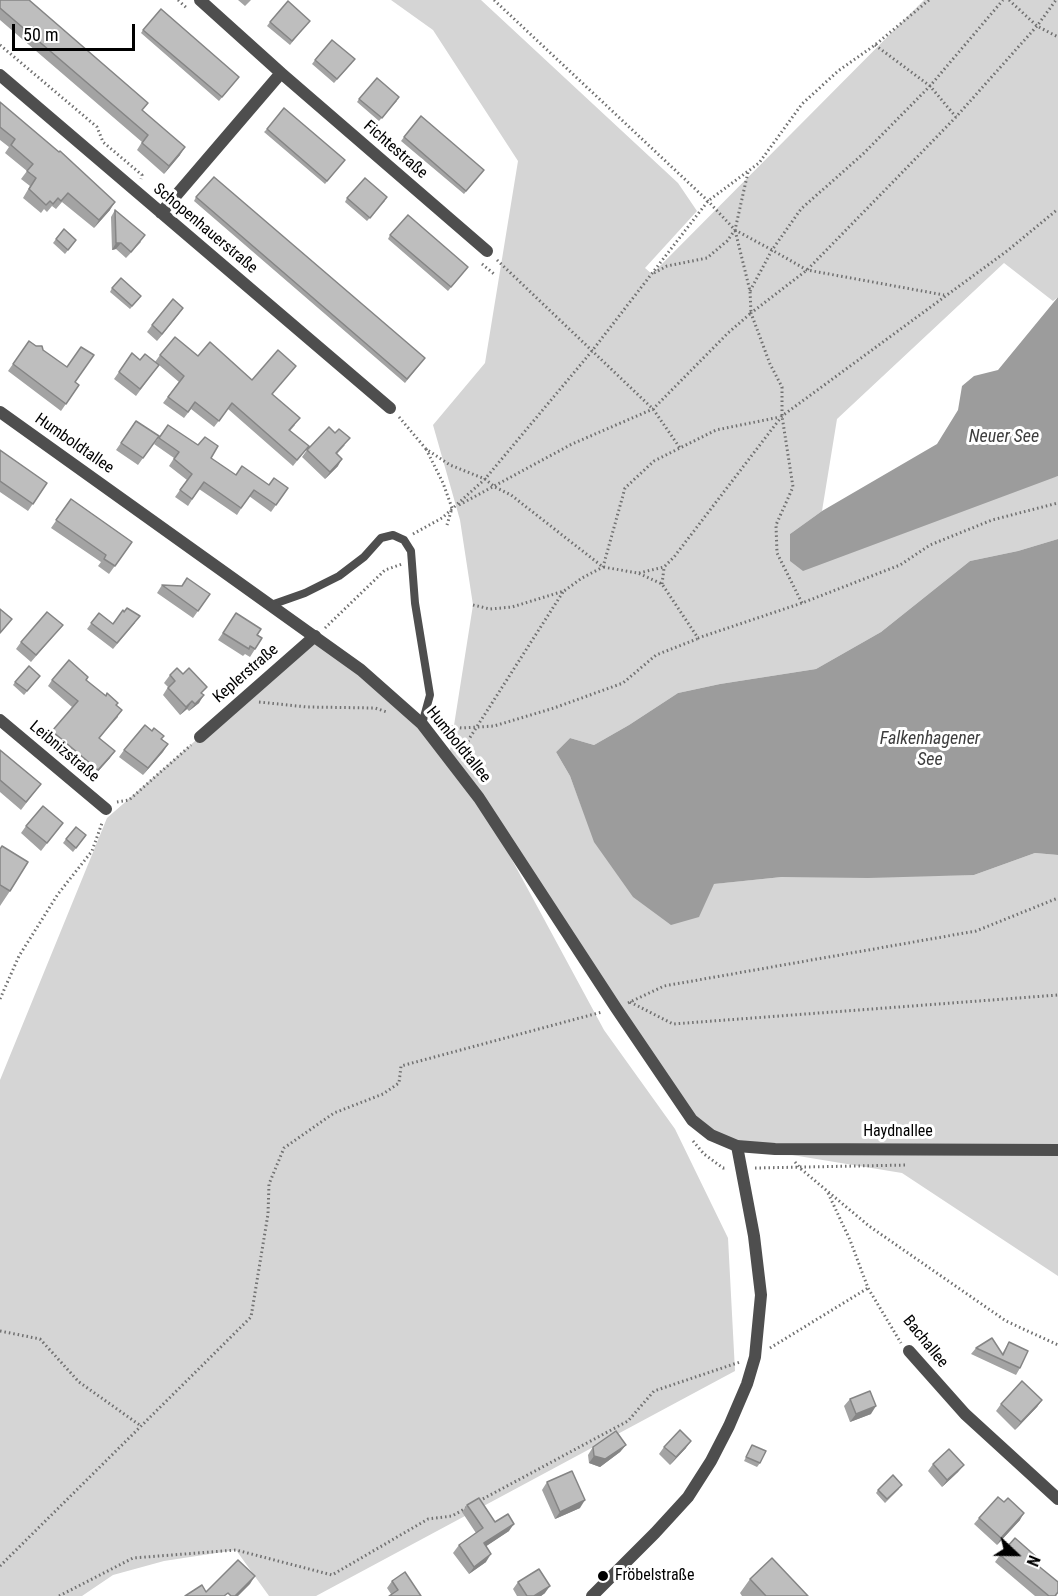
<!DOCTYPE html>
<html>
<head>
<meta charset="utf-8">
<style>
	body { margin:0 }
	#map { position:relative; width:1058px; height:1596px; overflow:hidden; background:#fff; font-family:"Roboto Condensed",sans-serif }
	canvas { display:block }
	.north { position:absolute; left:986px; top:1524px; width:60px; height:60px; -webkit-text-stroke:4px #fff; paint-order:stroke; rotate:112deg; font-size:16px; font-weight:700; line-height:24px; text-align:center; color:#000 }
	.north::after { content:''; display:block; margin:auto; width:21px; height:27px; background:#000; clip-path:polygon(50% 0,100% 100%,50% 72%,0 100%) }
	.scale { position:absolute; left:12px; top:24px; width:123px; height:27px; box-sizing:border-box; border:3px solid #000; border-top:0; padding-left:8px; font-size:18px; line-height:21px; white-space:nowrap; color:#000; -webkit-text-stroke:4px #fff; paint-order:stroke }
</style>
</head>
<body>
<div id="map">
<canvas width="1058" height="1596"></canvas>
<div class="north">N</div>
<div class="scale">50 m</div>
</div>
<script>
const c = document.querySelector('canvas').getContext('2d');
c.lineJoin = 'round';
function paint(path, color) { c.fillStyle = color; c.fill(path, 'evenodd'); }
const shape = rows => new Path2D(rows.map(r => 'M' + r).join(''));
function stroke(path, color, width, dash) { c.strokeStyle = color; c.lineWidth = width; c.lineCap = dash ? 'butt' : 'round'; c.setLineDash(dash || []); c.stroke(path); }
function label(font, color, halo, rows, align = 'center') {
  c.font = font + ' "Roboto Condensed",sans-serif'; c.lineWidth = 6; c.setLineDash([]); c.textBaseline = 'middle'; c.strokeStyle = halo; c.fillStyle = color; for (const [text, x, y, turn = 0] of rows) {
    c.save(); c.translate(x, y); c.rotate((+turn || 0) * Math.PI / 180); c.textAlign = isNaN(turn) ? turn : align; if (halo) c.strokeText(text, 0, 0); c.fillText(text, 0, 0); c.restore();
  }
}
paint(shape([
	[391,0,481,0,678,183,697,211,645,268,652,274,924,0,1058,0,1058,297,1053,301,1004,263,837,419,822,511,790,534,1058,476,1058,539,1018,551,970,561,881,632,816,669,720,684,678,693,629,725,594,745,570,738,556,752,570,776,595,842,699,916,713,884,782,877,974,875,1035,853,1058,855,1058,1276,902,1173,737,1146,692,1120,484,808,604,1030,675,1129,728,1238,735,1371,316,1596,269,1596,236,1550,164,1561,113,1575,82,1596,0,1596,0,1080,107,818,315,636,361,670,449,757,473,605,460,520,433,425,485,363,518,161,433,30]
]), '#d5d5d5');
paint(shape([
	[1058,297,1058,476,803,571,790,561,790,534,822,511,937,444,958,410,962,386,974,376,998,370],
	[1058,539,1058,855,1035,853,974,875,868,878,782,877,714,884,699,917,671,925,633,897,594,842,570,776,556,752,570,738,594,745,629,725,678,693,720,684,816,669,881,632,970,561,1018,551]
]), '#9c9c9c');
stroke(shape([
	[178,0,188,9],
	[494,0,708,201,735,230,772,250,801,209,863,154,930,86,1003,0],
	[1009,0,1037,26,1058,37],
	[0,45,97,127,103,142,142,175,141,179],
	[875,45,930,86,956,117],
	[497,260,653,409,680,448],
	[482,264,494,274],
	[654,273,667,266,707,258,727,241,735,230,748,172],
	[750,291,772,250,807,270,944,295],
	[399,417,426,449,450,465,485,479,495,487,511,495,603,567,638,573,662,584,698,638,802,603,900,565,930,545,992,520,1058,503],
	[426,449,443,483,452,508,447,525],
	[459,505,572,444,653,409,728,333,751,313,750,291,735,230],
	[413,534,442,518,485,479,592,351,708,201,759,163,802,104,838,71,875,45,929,0],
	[639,573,664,567,674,557,782,416,1007,251,1058,209],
	[662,584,664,568],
	[802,603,777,553,776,525,793,487,782,416,782,387,770,364,751,313,807,270,888,187,956,117,1037,26,1056,0],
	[473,605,490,609,512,607,564,591,582,578,603,567,625,488,654,461,716,430,780,417],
	[325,628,385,570,402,564],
	[259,702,307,707,375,708,387,712],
	[442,726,462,728,494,726,554,708,623,683,656,655,697,639],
	[463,754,469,739,563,592],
	[117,802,129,800,191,745],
	[0,999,19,956,58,894,92,851,102,823],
	[630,1002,673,1024,1058,995],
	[628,1003,664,986,976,931,1058,898],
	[693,1141,704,1154,723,1168,727,1168],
	[795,1162,801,1169,869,1226,1006,1321,1058,1345],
	[755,1168,907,1165],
	[828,1193,850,1240,868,1288,901,1343],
	[0,1331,40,1339,79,1382,141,1426],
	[770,1348,868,1288],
	[479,1501,628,1421,654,1391,740,1362],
	[0,1566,251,1317,268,1214,269,1184,284,1148,334,1113,383,1094,399,1083,401,1066,602,1012],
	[59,1596,133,1558,236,1550,332,1575,428,1519,452,1516,468,1507]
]), '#707070', 3, [1.5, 3]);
stroke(shape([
	[271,605,305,593,339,576,364,557,381,538,393,535,404,540,411,551,415,603,430,695,422,724]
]), '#4e4e4e', 8);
stroke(shape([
	[281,73,487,251],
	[0,75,390,408],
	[161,213,281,73,200,0],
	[0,720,106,809],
	[200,737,315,636],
	[909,1351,965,1414,1058,1499],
	[592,1596,655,1533,688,1497,711,1461,729,1426,747,1384,755,1357,761,1295,754,1236,737,1146]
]), '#4e4e4e', 12);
stroke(shape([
	[0,412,361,670,422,724,479,798,616,1008,692,1120,711,1135,737,1146,775,1149,1058,1150]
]), '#4e4e4e', 12);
paint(shape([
	[0,0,143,111,180,155,164,174,137,150,142,142,0,20],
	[238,0,251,0,245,6],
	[270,22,307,24,290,45,267,26],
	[143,30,239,77,219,101,141,33],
	[315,60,352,63,334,83,312,64],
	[359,99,397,101,379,121,357,102],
	[0,102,110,210,94,228,62,202,56,209,52,206,47,212,44,209,41,213,23,198,30,186,21,179,27,171,5,153,9,147,0,140],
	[267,129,345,160,325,184,264,132],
	[404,137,484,170,464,194,401,141],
	[196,197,422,362,405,383,194,201],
	[347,198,385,201,367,221,345,202],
	[115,210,141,242,126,258,116,249,112,250,111,217],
	[390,235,468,267,448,291,388,239],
	[56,239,76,240,65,254,53,243],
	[112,288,139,299,130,309,110,292],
	[183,308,157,341,147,332,152,325],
	[29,341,43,350,75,382,79,385,61,411,8,371],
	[132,353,140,360,155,362,160,355,198,356,252,380,291,372,272,394,295,425,290,431,304,452,293,466,228,409,214,427,191,409,184,418,163,403,179,382,159,365,136,396,114,379],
	[136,421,159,436,138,465,116,450],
	[168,425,211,458,236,475,269,485,288,488,271,512,249,496,237,515,199,489,188,506,175,497,187,480,169,466,174,458,154,444],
	[345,445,337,454,338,466,325,479,302,457,307,450],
	[0,450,47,483,28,511,0,492],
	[71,499,132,542,109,574,98,566,101,562,51,528],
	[162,585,210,594,193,618,157,593],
	[99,613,113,624,135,623,113,649,87,629],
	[236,613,257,635,262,638,250,657,245,654,243,656,218,640],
	[63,625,57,632,31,662,16,649,21,642],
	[170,675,202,694,199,703,189,711,187,709,180,715,163,695,168,687,164,683],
	[40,676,24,695,13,685,15,682],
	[52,680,86,680,117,705,118,717,99,738,110,758,93,777,48,738,72,707,48,686],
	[162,739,168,744,143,775,119,757,124,750],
	[0,750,41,784,21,810,0,792],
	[63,823,41,851,21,833,26,826],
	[86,835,73,852,63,843,66,839],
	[0,848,10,891,0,906],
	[1009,1342,1020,1368,1016,1375,971,1354,976,1348,1002,1354],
	[850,1399,871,1414,850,1422,844,1406],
	[1042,1400,1037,1407,1015,1430,996,1411,1001,1404],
	[626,1445,620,1452,600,1467,589,1463,588,1455,593,1447],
	[752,1445,760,1463,757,1467,744,1461],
	[664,1447,686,1448,670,1465,659,1454],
	[933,1464,964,1465,958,1472,942,1487,928,1471],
	[547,1482,580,1508,555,1519,542,1490],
	[899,1489,885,1503,876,1493,878,1490],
	[1004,1502,1020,1520,997,1545,974,1524,979,1518],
	[467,1505,509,1531,486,1546,486,1562,469,1574,453,1553,459,1545,476,1533,462,1512],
	[1000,1555,1037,1564,1058,1593,1056,1596,1035,1596,995,1562],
	[750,1579,808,1596,742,1596,740,1593],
	[392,1581,421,1596,391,1594,387,1588],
	[518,1582,545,1593,541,1596,517,1596,513,1589]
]), '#a3a3a3');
paint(shape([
	[185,147,180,155,164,174,169,166],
	[115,202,110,210,94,228,99,220],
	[116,243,121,243,116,249,112,250],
	[183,308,178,315,157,341,162,334],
	[342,459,338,466,325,479,330,472],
	[204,695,199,703,189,711,195,704],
	[192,701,187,709,180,715,186,707],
	[168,744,163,752,143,775,148,768],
	[115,751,110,758,93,777,98,770],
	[1042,1400,1037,1407,1015,1430,1021,1422],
	[876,1406,871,1414,850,1422,856,1414],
	[691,1441,686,1448,670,1465,676,1457],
	[626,1445,620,1452,600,1467,589,1463,594,1456],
	[964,1465,958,1472,942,1487,947,1480],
	[585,1500,580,1508,555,1519,560,1512],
	[1024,1513,1020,1520,997,1545,1001,1538],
	[514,1524,509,1531,479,1551,484,1543],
	[491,1554,486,1562,469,1574,474,1567],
	[255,1576,250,1584,238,1596,235,1596],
	[550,1586,545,1593,541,1596,534,1596]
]), '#858585');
const building = shape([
	[0,0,29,0,148,103,142,110,185,147,169,166,142,143,148,135,0,8,0,0],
	[288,1,310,21,292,41,270,22,288,1],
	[161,9,239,77,222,97,143,30,161,9],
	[332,40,355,59,337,79,315,60,332,40],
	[377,78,399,97,382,118,359,99,377,78],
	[0,102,59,152,60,151,115,202,99,220,68,193,61,201,58,198,53,204,50,201,46,205,29,189,36,178,27,171,33,164,11,145,15,139,0,127,0,102],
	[284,108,345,160,327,181,267,129,284,108],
	[421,116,484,170,466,191,404,137,421,116],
	[214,177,425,358,407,379,196,197,214,177],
	[365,178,387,197,370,218,347,198,365,178],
	[115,210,145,235,131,252,121,243,116,243,115,210],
	[408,215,468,267,451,287,390,235,408,215],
	[64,229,76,240,68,250,56,239,64,229],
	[121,278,141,296,132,306,112,288,121,278],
	[173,299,183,308,162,334,152,325,173,299],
	[175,337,198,356,210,342,252,380,278,350,296,366,272,394,300,418,289,430,309,446,297,460,232,403,219,421,195,402,188,412,168,397,184,376,160,355,175,337],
	[29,341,36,346,42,346,43,350,67,367,81,347,94,355,75,382,79,385,66,404,13,364,29,341],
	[132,353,140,360,145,354,159,365,140,389,119,372,132,353],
	[136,421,159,436,143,458,121,443,136,421],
	[168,425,198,445,205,437,218,446,211,458,236,475,242,466,269,485,274,478,288,488,276,505,254,490,241,508,204,482,192,499,180,490,192,474,174,459,179,452,159,438,168,425],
	[329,427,335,433,339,429,350,438,336,453,342,459,330,472,307,450,329,427],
	[0,450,47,483,33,504,0,481,0,450],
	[71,499,132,542,115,566,104,559,106,555,56,520,71,499],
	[187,578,210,594,198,611,162,585,182,586,187,578],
	[127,608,140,616,117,643,91,623,99,613,113,624,123,610,124,612,127,608],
	[0,609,12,619,0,633,0,609],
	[47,612,63,625,36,655,21,642,47,612],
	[236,613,261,629,257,635,262,638,255,649,250,646,249,649,223,633,236,613],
	[69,660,88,677,86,680,106,696,107,693,118,703,116,705,122,710,99,738,115,751,98,770,52,731,78,701,52,680,69,660],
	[29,666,40,676,27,691,15,682,29,666],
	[177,668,183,674,189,668,207,687,201,693,204,695,195,704,192,701,186,707,168,688,175,681,170,675,177,668],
	[145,725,152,731,154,728,164,736,161,739,168,744,148,768,124,750,145,725],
	[0,750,41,784,26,802,0,780,0,750],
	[43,806,63,823,47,843,26,826,43,806],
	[76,827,86,835,76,848,66,839,76,827],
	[2,846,28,862,10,891,0,885,0,849,2,846],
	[992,1338,1003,1355,1009,1342,1028,1351,1020,1368,976,1348,992,1338],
	[1022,1381,1042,1400,1021,1422,1001,1404,1022,1381],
	[870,1391,876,1406,856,1414,850,1399,870,1391],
	[680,1430,691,1441,676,1457,664,1447,680,1430],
	[616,1431,626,1445,605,1459,594,1456,593,1447,616,1431],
	[752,1445,766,1451,760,1463,746,1457,752,1445],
	[949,1449,964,1465,947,1480,933,1464,949,1449],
	[572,1471,585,1500,560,1512,547,1482,572,1471],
	[893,1475,902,1485,887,1499,878,1490,893,1475],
	[998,1497,1004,1502,1008,1498,1024,1513,1001,1538,979,1518,998,1497],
	[479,1498,495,1522,508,1514,514,1524,484,1543,491,1554,474,1567,459,1545,483,1528,467,1505,479,1498],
	[1015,1538,1040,1560,1036,1564,1058,1582,1058,1592,1055,1596,1049,1596,1000,1555,1015,1538],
	[772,1558,808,1596,766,1596,750,1579,772,1558],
	[238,1560,255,1576,235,1596,231,1596,228,1593,224,1596,185,1596,202,1585,206,1592,238,1560],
	[539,1569,550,1586,534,1596,527,1596,518,1582,539,1569],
	[405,1572,421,1596,389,1596,398,1590,392,1581,405,1572]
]);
paint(building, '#bebebe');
stroke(building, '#858585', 1.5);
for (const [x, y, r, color] of [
	[603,1576,6,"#000"]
]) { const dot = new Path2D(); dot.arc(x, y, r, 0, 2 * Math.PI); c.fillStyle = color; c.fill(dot); stroke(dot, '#fff', 2); }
label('16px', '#000', '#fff', [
	["Fichtestraße",395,150,41],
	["Schopenhauerstraße",205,229,40],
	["Humboldtallee",74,444,35],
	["Keplerstraße",246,674,-41],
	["Humboldtallee",458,745,51],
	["Leibnizstraße",64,752,40],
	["Haydnallee",898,1132],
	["Bachallee",925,1342,51]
]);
label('16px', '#000', '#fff', [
	["Fröbelstraße",615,1576]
], 'left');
label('italic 18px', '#3d3d3d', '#fff', [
	["Neuer See",1004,437],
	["Falkenhagener",930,739],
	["See",930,760]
]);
</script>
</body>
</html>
